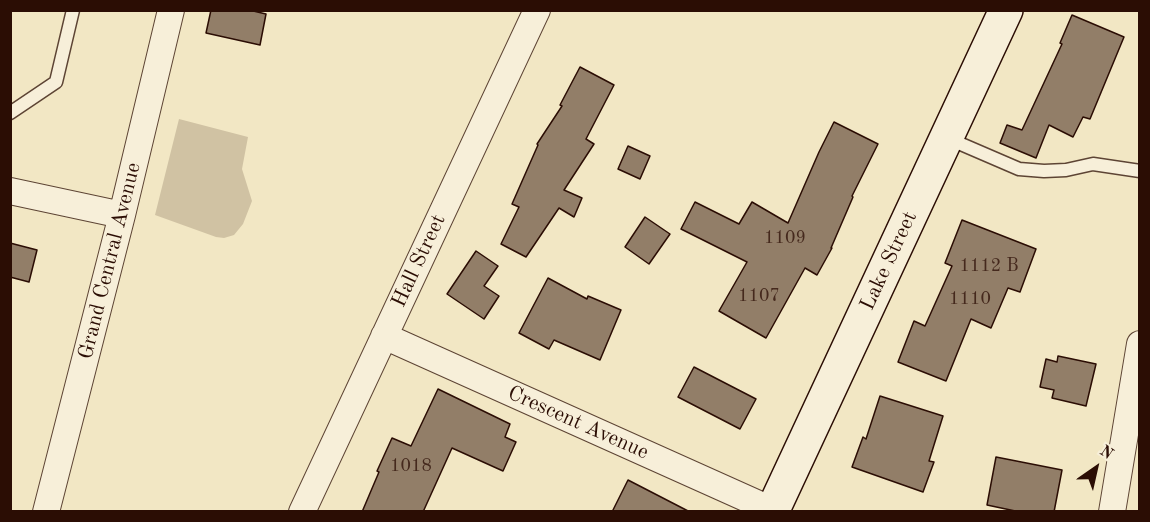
<!DOCTYPE html>
<html>
<head>
<meta charset="utf-8">
<style>
	body { margin:0 }
	#map { position:relative; width:1150px; height:522px; overflow:hidden; background:#f2e7c4; font-family:"Old Standard TT",serif }
	canvas { display:block }
	.frame { position:absolute; inset:0; border:12px solid #2b0d04; pointer-events:none }
	.north { position:absolute; left:1066px; top:438px; width:60px; height:60px; -webkit-text-stroke:4px #f7efd9; paint-order:stroke; rotate:34deg; font-size:16px; font-weight:700; line-height:24px; text-align:center; color:#2b0d04 }
	.north::after { content:''; display:block; margin:auto; width:21px; height:27px; background:#2b0d04; clip-path:polygon(50% 0,100% 100%,50% 72%,0 100%) }
</style>
</head>
<body>
<div id="map">
<canvas width="1150" height="522"></canvas>
<div class="frame"></div>
<div class="north">N</div>
</div>
<script>
const c = document.querySelector('canvas').getContext('2d');
c.lineJoin = 'round';
function paint(path, color) { c.fillStyle = color; c.fill(path, 'evenodd'); }
const shape = rows => new Path2D(rows.map(r => 'M' + r).join(''));
function stroke(path, color, width, dash) { c.strokeStyle = color; c.lineWidth = width; c.lineCap = dash ? 'butt' : 'round'; c.setLineDash(dash || []); c.stroke(path); }
function label(font, color, halo, rows, align = 'center') {
  c.font = font + ' "Old Standard TT",serif'; c.lineWidth = 4.5; c.setLineDash([]); c.textBaseline = 'middle'; c.strokeStyle = halo; c.fillStyle = color; for (const [text, x, y, turn = 0] of rows) {
    c.save(); c.translate(x, y); c.rotate((+turn || 0) * Math.PI / 180); c.textAlign = isNaN(turn) ? turn : align; if (halo) c.strokeText(text, 0, 0); c.fillText(text, 0, 0); c.restore();
  }
}
paint(shape([
	[179,119,248,137,242,169,252,201,243,224,234,235,224,238,216,237,155,215]
]), '#d0c2a3');
const building = shape([
	[211,10,249,10,266,14,260,45,206,33,211,10],
	[1072,15,1124,37,1090,119,1083,117,1073,137,1049,125,1036,158,1000,143,1007,125,1022,130,1062,44,1060,43,1072,15],
	[580,67,614,85,586,139,594,144,564,190,582,198,574,217,559,208,526,257,501,244,519,207,512,204,538,145,537,144,562,106,560,105,580,67],
	[834,122,878,144,852,196,853,197,831,248,832,248,817,275,805,268,766,338,719,311,747,262,681,229,695,202,739,224,752,202,788,223,819,152,834,122],
	[628,146,650,156,640,179,618,169,628,146],
	[645,217,670,234,649,264,625,247,645,217],
	[962,220,1036,249,1020,292,1008,288,991,328,971,319,946,381,898,362,914,321,925,326,952,266,945,263,962,220],
	[10,243,37,250,29,282,10,277,10,243],
	[476,251,498,266,484,286,499,296,484,319,447,294,476,251],
	[548,278,587,299,588,296,621,310,600,360,554,340,549,349,519,333,548,278],
	[1058,356,1096,364,1086,406,1052,398,1054,390,1040,387,1046,359,1057,362,1058,356],
	[694,367,756,399,740,429,678,397,694,367],
	[438,389,510,424,505,437,516,442,503,471,452,448,423,512,362,512,379,472,377,471,392,438,411,446,438,389],
	[880,396,943,416,929,461,934,462,923,492,852,467,863,437,866,439,880,396],
	[996,457,1062,470,1054,512,1020,512,987,505,996,457],
	[628,480,690,512,612,512,628,480]
]);
paint(building, '#927e68');
stroke(building, '#2b0d04', 1.5);
const lane = shape([
	[10,113,56,82,73,10],
	[947,138,1019,169,1044,171,1066,170,1093,164,1140,171]
]);
const street = shape([
	[10,191,122,215],
	[384,336,772,510],
	[46,512,122,215,171,10],
	[302,512,537,10],
	[1112,512,1140,344]
]);
const secondary = shape([
	[772,512,1006,10]
]);
stroke(lane, '#5d4434', 15);
stroke(street, '#5d4434', 28);
stroke(secondary, '#2b0d04', 36);
stroke(lane, '#f7efd9', 12);
stroke(street, '#f7efd9', 26);
stroke(secondary, '#f7efd9', 33);
label('18px', '#45291d', null, [
	["1109",785,238],
	["1112 B",989,266],
	["1107",759,296],
	["1110",970,299],
	["1018",411,466]
]);
label('21px', '#2b0d04', '#f7efd9', [
	["Grand Central Avenue",110,261,-76],
	["Hall Street",419,261,-65],
	["Lake Street",889,261,-65],
	["Crescent Avenue",578,423,24]
]);
</script>
</body>
</html>
